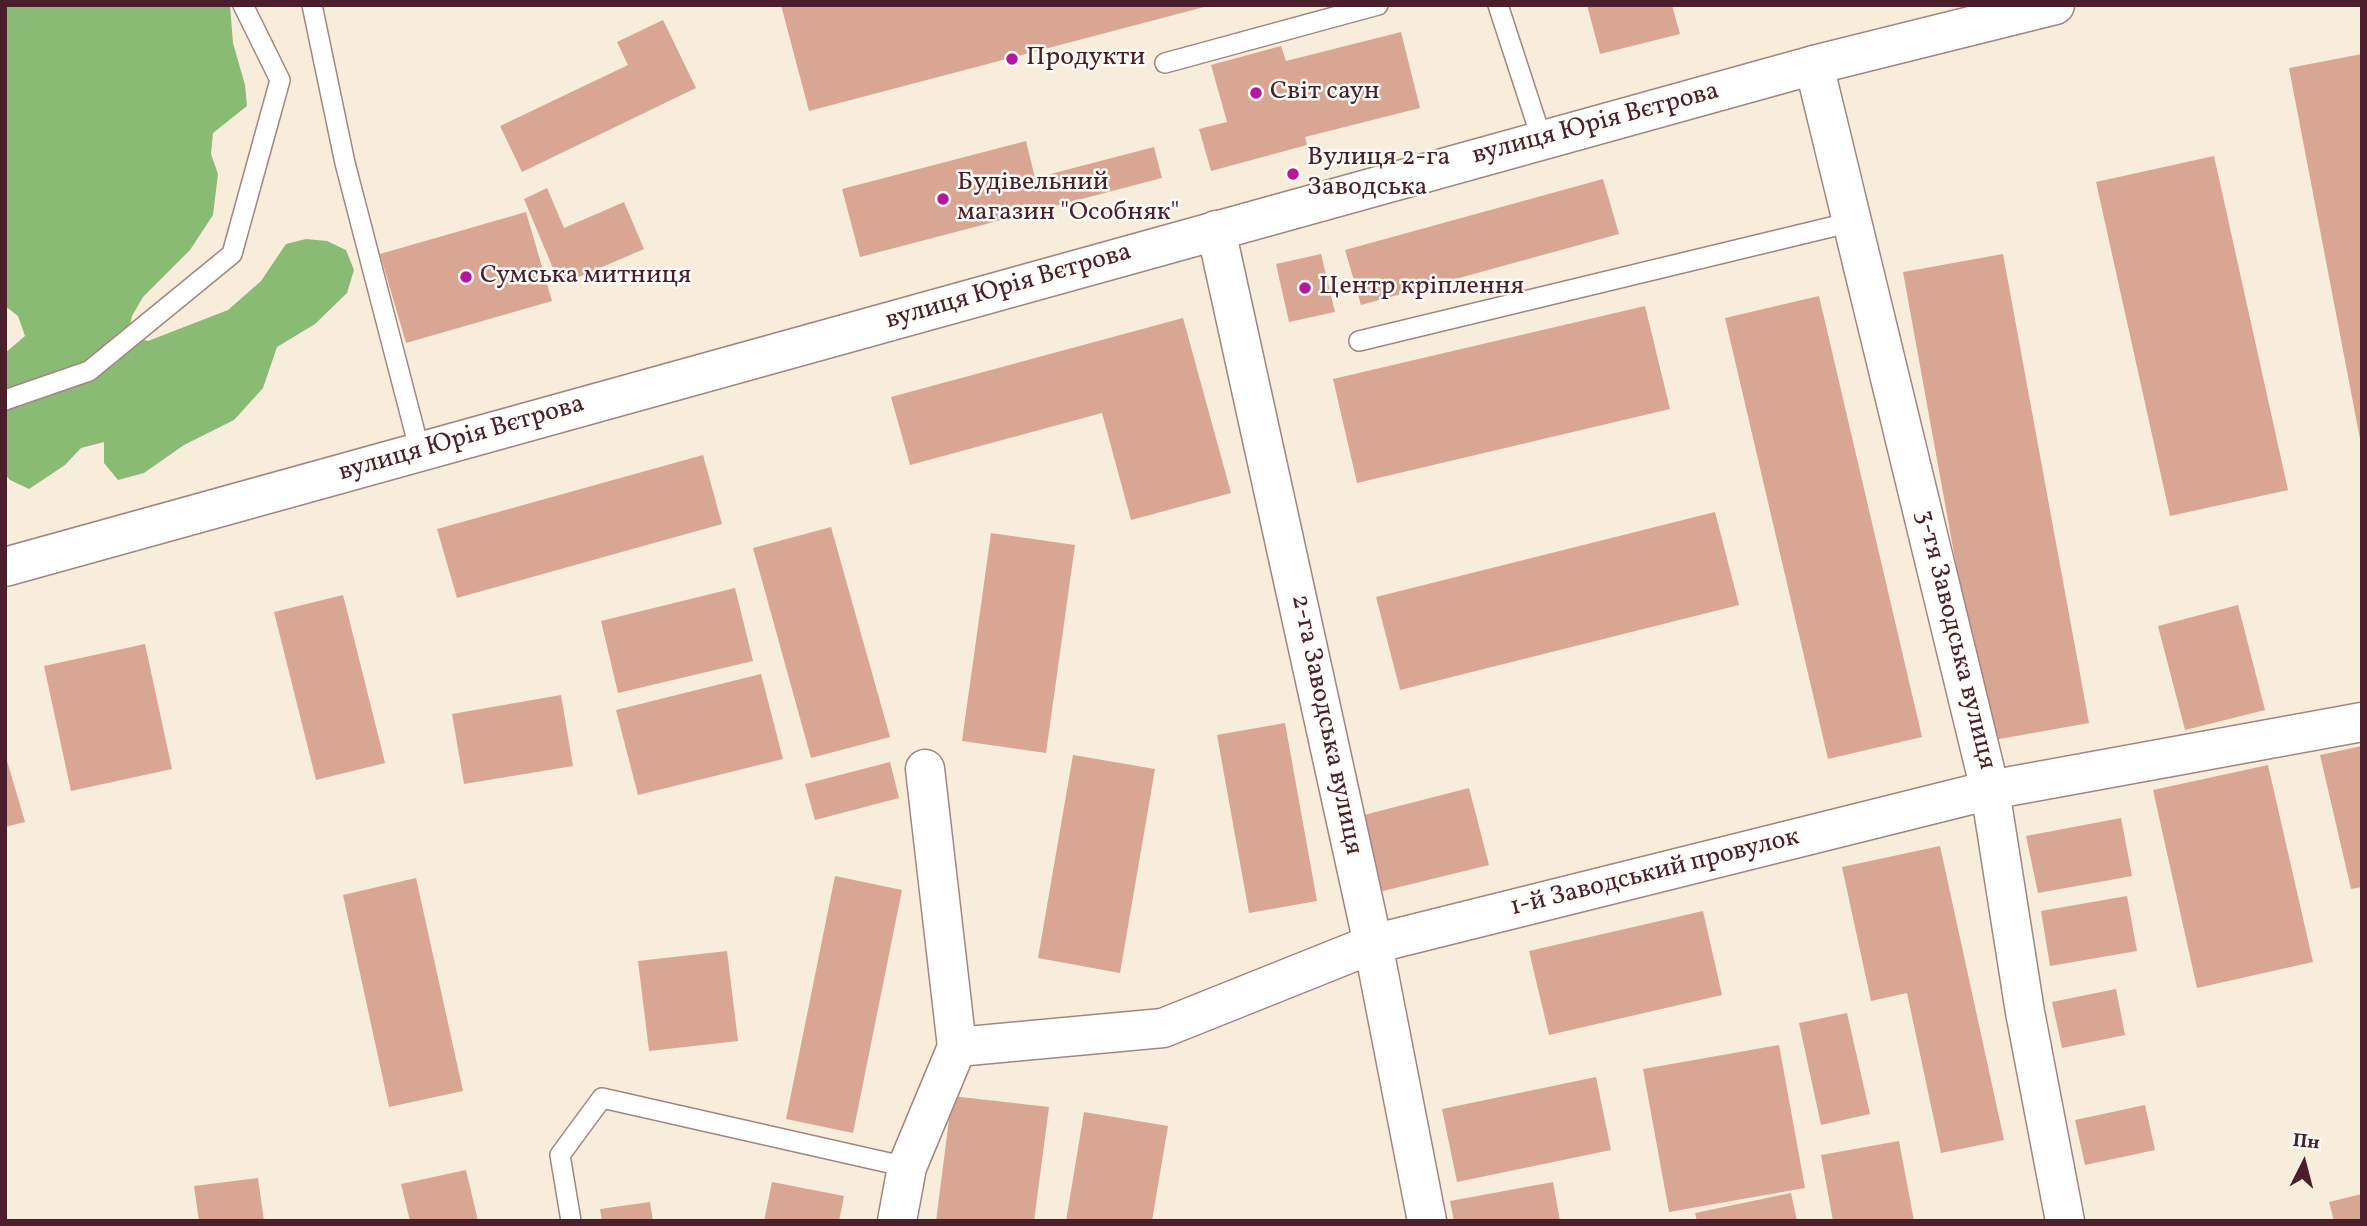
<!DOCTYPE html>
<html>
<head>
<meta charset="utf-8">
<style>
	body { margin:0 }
	#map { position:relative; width:2367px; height:1226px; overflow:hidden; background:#f8ecda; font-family:Vollkorn,serif }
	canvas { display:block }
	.frame { position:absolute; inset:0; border:7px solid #4a1f2b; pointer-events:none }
	.north { position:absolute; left:2269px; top:1128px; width:70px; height:70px; -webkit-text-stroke:5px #fdfcf7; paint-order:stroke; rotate:6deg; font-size:19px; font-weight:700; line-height:28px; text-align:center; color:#4a1f2b }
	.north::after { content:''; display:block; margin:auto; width:24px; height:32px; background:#4a1f2b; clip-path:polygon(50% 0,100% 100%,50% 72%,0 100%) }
</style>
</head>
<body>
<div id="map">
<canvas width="2367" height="1226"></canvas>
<div class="frame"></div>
<div class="north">Пн</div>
</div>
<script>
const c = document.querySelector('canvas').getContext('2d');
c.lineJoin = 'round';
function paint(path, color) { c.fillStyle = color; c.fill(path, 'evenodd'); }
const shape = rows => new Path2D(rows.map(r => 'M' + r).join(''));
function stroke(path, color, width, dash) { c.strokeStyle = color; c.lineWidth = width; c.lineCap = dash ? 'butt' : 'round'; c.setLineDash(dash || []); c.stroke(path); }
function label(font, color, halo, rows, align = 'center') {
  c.font = font + ' Vollkorn,serif'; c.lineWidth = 5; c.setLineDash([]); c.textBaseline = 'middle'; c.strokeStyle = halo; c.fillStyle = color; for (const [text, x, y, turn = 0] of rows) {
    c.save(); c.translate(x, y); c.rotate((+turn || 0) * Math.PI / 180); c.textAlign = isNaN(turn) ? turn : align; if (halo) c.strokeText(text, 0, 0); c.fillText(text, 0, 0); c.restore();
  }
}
paint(shape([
	[5,5,230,5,233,43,245,85,247,106,213,133,211,154,218,174,213,215,190,250,143,297,132,316,128,336,148,341,228,310,261,281,286,244,306,239,327,241,346,250,354,270,347,293,315,324,277,347,263,388,234,420,184,445,144,473,118,480,104,463,104,442,81,448,65,465,29,489,10,480,5,474,5,353,25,336,18,316,5,306]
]), '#8abb74');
paint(shape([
	[781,5,1207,5,1208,6,809,111],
	[1587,5,1672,5,1680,34,1600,54],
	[663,20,696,88,522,172,500,126,628,65,617,42],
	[1401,32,1420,108,1305,137,1307,145,1211,171,1199,129,1227,122,1211,65,1281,46,1286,61],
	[2362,54,2362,439,2360,439,2289,68],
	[1026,141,1035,178,1154,147,1162,178,860,257,842,189],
	[2214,156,2288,490,2170,516,2096,182],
	[1603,179,1619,234,1361,305,1345,250],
	[547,188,564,228,624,202,644,249,560,285,524,199],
	[526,212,552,301,406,343,380,254],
	[1321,254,1335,312,1289,322,1276,264],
	[2003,254,2089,723,1988,741,1903,272],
	[1819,296,1922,737,1828,759,1725,318],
	[1645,306,1670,409,1357,483,1333,379],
	[1183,318,1231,493,1131,520,1102,413,910,465,891,397],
	[703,455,722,524,457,598,437,529],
	[1715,512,1739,605,1400,690,1376,597],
	[831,527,890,737,811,758,753,548],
	[991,533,1075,545,1046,753,962,741],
	[735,588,753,661,618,693,601,621],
	[343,595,385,763,316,780,274,612],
	[2238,605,2265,710,2185,730,2158,626],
	[145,644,172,769,71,791,44,666],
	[761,674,783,759,638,795,616,710],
	[561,695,573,766,464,784,452,714],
	[1285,723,1317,901,1249,913,1217,735],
	[2362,746,2362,887,2351,889,2320,755],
	[5,754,25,822,5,827],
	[1073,755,1155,769,1120,973,1038,958],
	[890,762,899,798,815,820,805,784],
	[2268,765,2313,962,2197,988,2153,790],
	[1469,788,1489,865,1379,892,1360,816],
	[2121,818,2132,876,2038,893,2026,836],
	[1940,846,2004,1140,1941,1153,1907,993,1871,1001,1842,867],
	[835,876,902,890,853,1133,786,1119],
	[416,878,463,1091,389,1107,343,895],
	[2127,896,2137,951,2050,966,2041,911],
	[1703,911,1722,995,1549,1035,1529,951],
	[727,951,738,1041,649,1051,638,961],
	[2116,989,2125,1035,2062,1048,2052,1002],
	[1847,1013,1870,1114,1821,1125,1799,1023],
	[1779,1045,1805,1188,1669,1212,1643,1069],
	[1596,1077,1611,1150,1457,1182,1442,1109],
	[952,1096,1049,1107,1034,1221,936,1221],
	[2145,1105,2155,1150,2085,1165,2075,1120],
	[1084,1112,1168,1126,1152,1221,1066,1221],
	[1899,1141,1914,1221,1833,1221,1821,1155],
	[466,1170,478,1221,410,1221,401,1184],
	[258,1178,264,1221,199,1221,194,1186],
	[772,1182,844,1196,839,1221,764,1221],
	[1553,1182,1560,1221,1454,1221,1450,1201],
	[1791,1193,1797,1221,1697,1221,1695,1213],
	[2362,1194,2362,1221,2334,1221,2329,1202],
	[650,1202,653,1221,602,1221,600,1209]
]), '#daa694');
const service = shape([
	[312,5,345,163,420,452],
	[1498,5,1542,140],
	[1165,63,1378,5],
	[1359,341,1852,222],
	[5,400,89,371,232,254,280,80,243,5],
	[571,1221,560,1155,602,1098,907,1167]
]);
const minor = shape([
	[1814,65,1990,790,2025,1012,2065,1221],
	[1216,230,1373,944,1427,1221],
	[957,1047,1163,1028,1373,944,1990,790,2362,722],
	[897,1221,907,1167,957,1047,925,769]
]);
const tertiary = shape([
	[5,567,1814,65,2055,5]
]);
stroke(service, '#a18682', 22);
stroke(minor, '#a18682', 41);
stroke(tertiary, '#a18682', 41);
stroke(service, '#fff', 19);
stroke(minor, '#fff', 38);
stroke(tertiary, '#fff', 38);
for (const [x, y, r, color] of [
	[1012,59,7,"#b5179e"],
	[1256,93,7,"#b5179e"],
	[1293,174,7,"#b5179e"],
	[943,199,7,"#b5179e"],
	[466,277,7,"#b5179e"],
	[1305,288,7,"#b5179e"]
]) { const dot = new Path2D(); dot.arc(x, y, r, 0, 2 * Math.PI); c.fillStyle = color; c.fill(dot); stroke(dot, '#fdfcf7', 2.5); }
label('26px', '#4a1f2b', '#fdfcf7', [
	["Продукти",1026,59],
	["Світ саун",1270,93],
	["Вулиця 2-га",1307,159],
	["Заводська",1307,189],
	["Будівельний",957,184],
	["магазин \"Особняк\"",957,214],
	["Сумська митниця",480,277],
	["Центр кріплення",1319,288]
], 'left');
label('26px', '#4a1f2b', '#fdfcf7', [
	["вулиця Юрія Вєтрова",1596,125,-15],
	["вулиця Юрія Вєтрова",1009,288,-16],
	["вулиця Юрія Вєтрова",462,440,-16],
	["3-тя Заводська вулиця",1954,640,76],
	["2-га Заводська вулиця",1325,725,78],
	["1-й Заводський провулок",1655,874,-14]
]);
</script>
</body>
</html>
